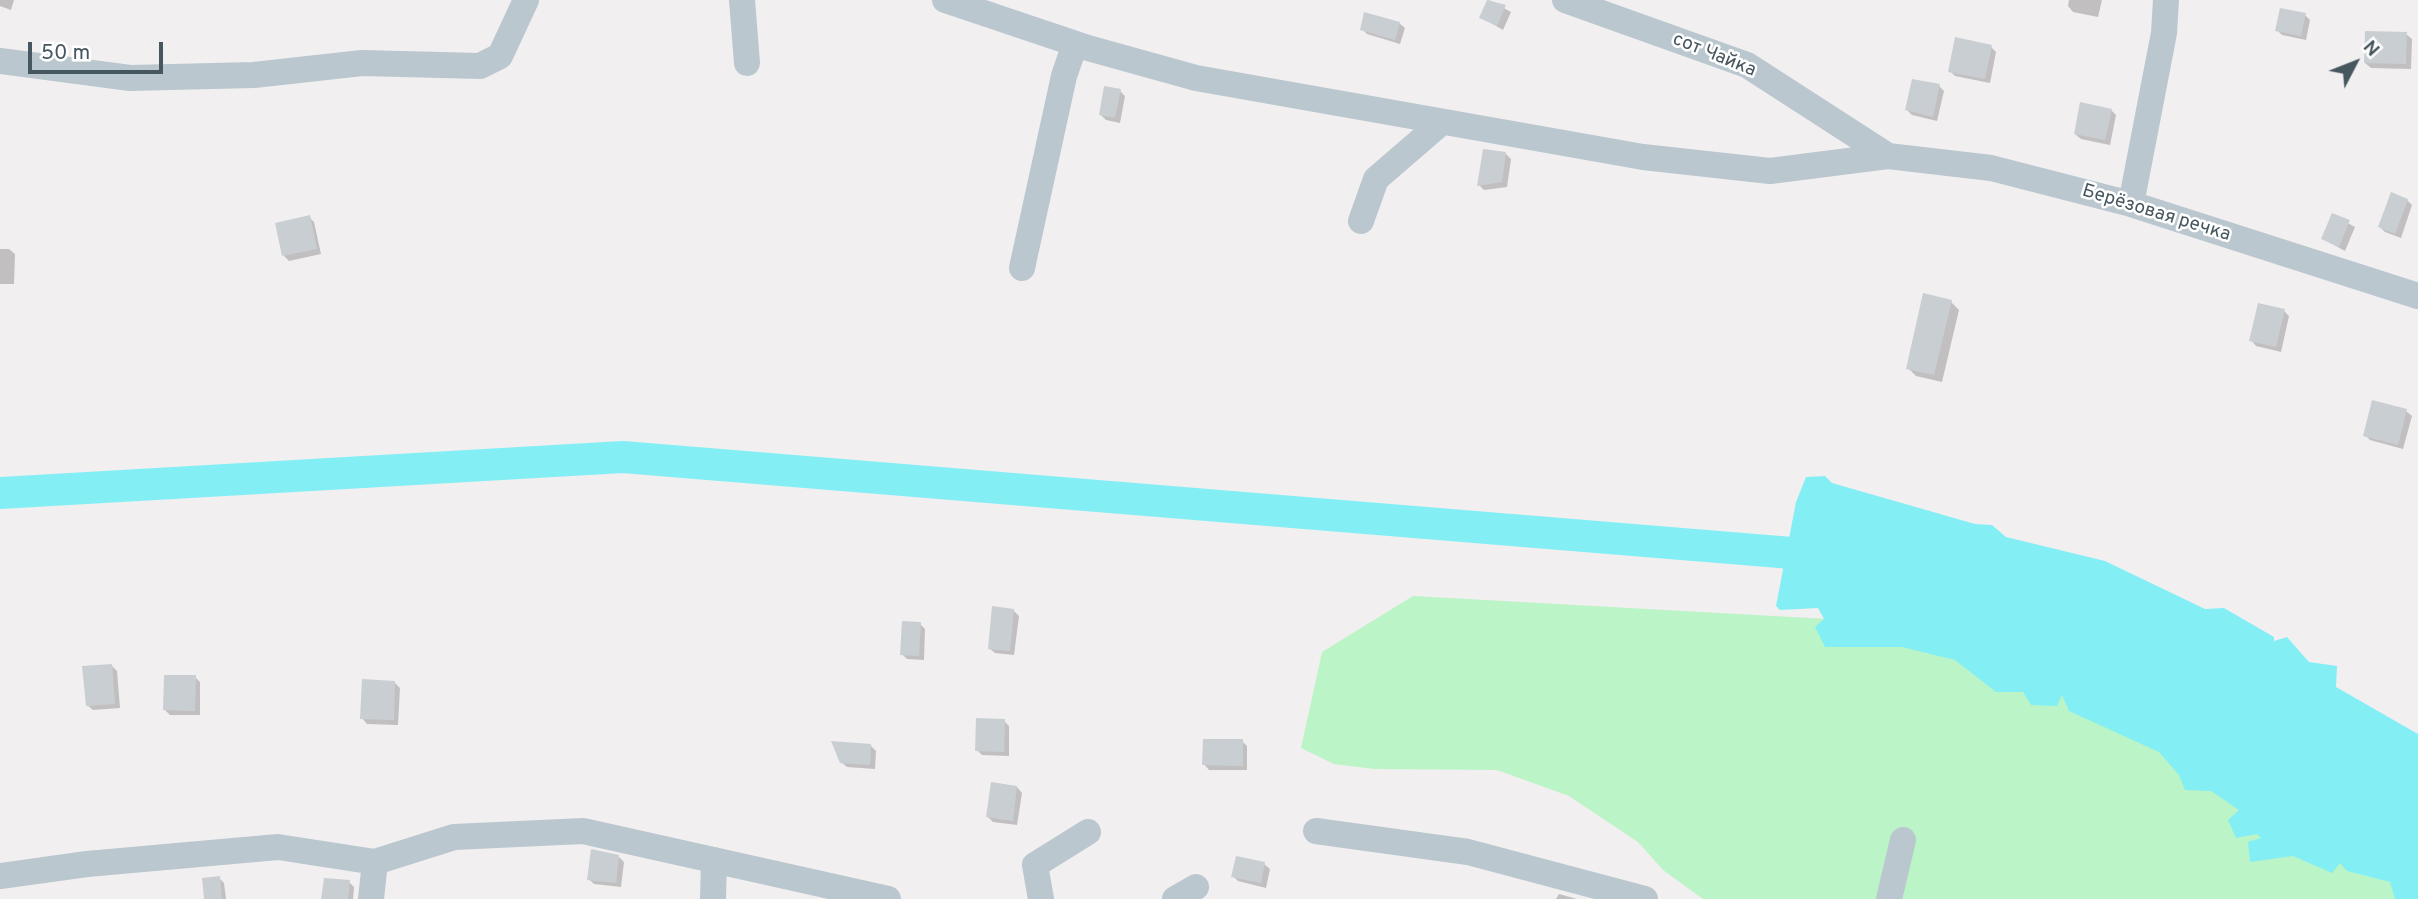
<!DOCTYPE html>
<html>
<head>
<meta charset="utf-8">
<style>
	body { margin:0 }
	#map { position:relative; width:2418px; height:899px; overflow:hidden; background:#f2eff0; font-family:Overpass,sans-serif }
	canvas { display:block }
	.north { position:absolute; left:2320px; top:28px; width:70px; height:70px; -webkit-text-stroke:5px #fff; paint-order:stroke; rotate:48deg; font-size:19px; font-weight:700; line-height:28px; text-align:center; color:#46575f }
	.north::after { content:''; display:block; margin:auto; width:24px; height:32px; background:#46575f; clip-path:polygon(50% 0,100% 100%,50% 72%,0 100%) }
	.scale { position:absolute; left:28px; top:42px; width:135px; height:32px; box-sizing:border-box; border:4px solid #46575f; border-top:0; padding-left:9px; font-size:21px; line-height:24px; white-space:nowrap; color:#46575f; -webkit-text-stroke:5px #fff; paint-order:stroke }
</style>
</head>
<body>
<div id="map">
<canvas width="2418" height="899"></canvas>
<div class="north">N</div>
<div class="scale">50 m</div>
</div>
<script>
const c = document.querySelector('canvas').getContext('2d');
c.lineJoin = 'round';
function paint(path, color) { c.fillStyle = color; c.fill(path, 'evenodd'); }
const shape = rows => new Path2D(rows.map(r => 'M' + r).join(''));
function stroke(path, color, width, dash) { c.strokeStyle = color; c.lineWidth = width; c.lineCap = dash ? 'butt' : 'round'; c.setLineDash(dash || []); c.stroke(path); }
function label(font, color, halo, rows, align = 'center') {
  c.font = font + ' Overpass,sans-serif'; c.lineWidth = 5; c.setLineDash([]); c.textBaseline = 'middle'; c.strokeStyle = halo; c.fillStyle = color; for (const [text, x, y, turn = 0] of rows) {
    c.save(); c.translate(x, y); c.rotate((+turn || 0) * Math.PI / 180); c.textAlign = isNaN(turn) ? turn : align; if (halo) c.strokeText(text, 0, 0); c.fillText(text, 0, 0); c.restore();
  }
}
paint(shape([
	[1413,596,1972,627,2418,899,1703,899,1663,870,1638,842,1569,796,1497,770,1374,769,1334,764,1301,748,1322,652]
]), '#baf4c7');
paint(shape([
	[1825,476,1832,483,1975,524,1992,525,2006,537,2105,561,2205,609,2224,608,2274,637,2274,641,2287,637,2309,662,2337,666,2336,687,2418,734,2418,899,2395,899,2390,882,2347,871,2340,863,2332,873,2293,856,2250,862,2248,842,2261,838,2257,834,2236,838,2228,820,2239,810,2211,791,2185,790,2179,775,2159,752,2069,711,2062,695,2057,706,2031,705,2023,692,1996,692,1955,660,1902,647,1825,647,1815,627,1824,619,1818,608,1780,610,1776,606,1796,502,1806,477]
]), '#83eff5');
paint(shape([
	[0,0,14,0,11,10,0,6],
	[1489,0,1511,12,1503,30,1481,17],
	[2069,0,2102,0,2098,17,2073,12,2068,6],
	[2305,15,2310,20,2306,40,2282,35,2277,30],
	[1399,23,1405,28,1400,44,1367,34,1362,29],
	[2406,34,2412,39,2411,69,2371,68,2365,63],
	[1991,47,1996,52,1990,83,1955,76,1950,71],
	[1939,86,1944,91,1937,121,1912,115,1907,110],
	[1120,91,1125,96,1120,123,1106,120,1101,115],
	[2111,110,2116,115,2110,145,2081,139,2075,134],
	[1506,154,1511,159,1507,187,1484,190,1479,185],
	[2407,200,2412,205,2401,238,2385,232,2380,227],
	[2333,215,2355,227,2345,251,2323,239],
	[309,217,314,222,321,254,289,261,284,256],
	[0,249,9,249,15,254,14,284,0,284],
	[1951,302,1959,310,1942,382,1916,376,1908,368],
	[2284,311,2289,316,2281,352,2256,346,2251,340],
	[2406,411,2412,416,2403,449,2370,440,2365,435],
	[1013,610,1019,616,1014,655,995,653,989,648],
	[920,624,925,629,924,660,907,659,902,654],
	[111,665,117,671,120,708,93,710,87,705],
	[195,677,200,682,200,715,170,715,165,710],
	[395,683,400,688,398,725,367,724,362,718],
	[1004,721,1009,726,1009,756,982,755,977,750],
	[1242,741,1247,746,1247,770,1209,770,1204,764],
	[871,746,876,751,875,769,847,767,841,762],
	[1017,787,1022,793,1017,825,993,822,988,817],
	[619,857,624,862,621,887,594,884,589,879],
	[1264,864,1270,869,1266,888,1238,881,1233,876],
	[219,878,224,883,226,899,205,899],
	[349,882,354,887,353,899,323,899],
	[1559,894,1577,899,1556,899]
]), '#0003');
stroke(shape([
	[0,493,623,457,1828,556]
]), '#83eff5', 32);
paint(shape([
	[1487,0,1506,5,1497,26,1479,18],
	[2280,8,2306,13,2301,36,2275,31],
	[1364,12,1400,22,1395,40,1360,30],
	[2365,31,2407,32,2406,64,2364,63],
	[1955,37,1992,45,1985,79,1948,72],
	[1912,79,1940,84,1933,117,1905,110],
	[1104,86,1121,89,1115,118,1099,115],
	[2080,102,2112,109,2105,140,2074,134],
	[1483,149,1506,152,1502,182,1477,186],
	[2391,192,2408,199,2395,234,2378,227],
	[2332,213,2350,220,2339,247,2321,239],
	[310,215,317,249,282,256,275,223],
	[1923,293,1952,300,1934,375,1906,369],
	[2258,303,2285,309,2276,347,2249,341],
	[2372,400,2407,409,2398,445,2363,436],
	[992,606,1014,609,1010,651,988,649],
	[902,621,921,622,919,656,900,655],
	[112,664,115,704,86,706,82,666],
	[164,675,196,675,195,711,163,710],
	[362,679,395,681,394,720,360,719],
	[976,718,1005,719,1004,752,975,751],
	[1203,739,1243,739,1243,766,1202,765],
	[831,741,871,744,870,765,840,763],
	[991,782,1017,786,1013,821,986,817],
	[591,849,619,855,616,883,587,880],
	[1236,856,1265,862,1261,883,1231,877],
	[220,876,222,899,204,899,202,878],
	[324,878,350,880,348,899,321,899]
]), '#c9ced3');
stroke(shape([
	[742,0,747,63],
	[945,0,1088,48,1196,78,1643,157,1770,171,1888,156,1991,168,2131,204,2418,296],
	[1565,0,1747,65,1888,156],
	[0,61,130,78,254,75,362,63,480,66,500,56,526,0],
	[2131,204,2164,33,2166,0],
	[1361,221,1376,179,1442,122],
	[1022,268,1064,76,1075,44],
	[1316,831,1468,852,1645,899],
	[0,876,87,864,278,847,375,862,454,837,583,831,888,899],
	[371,899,375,862],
	[713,899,714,860],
	[1041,899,1035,865,1088,832],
	[1175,899,1196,887],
	[1889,899,1903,840]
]), '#bac7ce', 26);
label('19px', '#46575f', '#fff', [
	["сот Чайка",1714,56,22],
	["Берёзовая речка",2156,214,17]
]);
</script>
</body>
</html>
